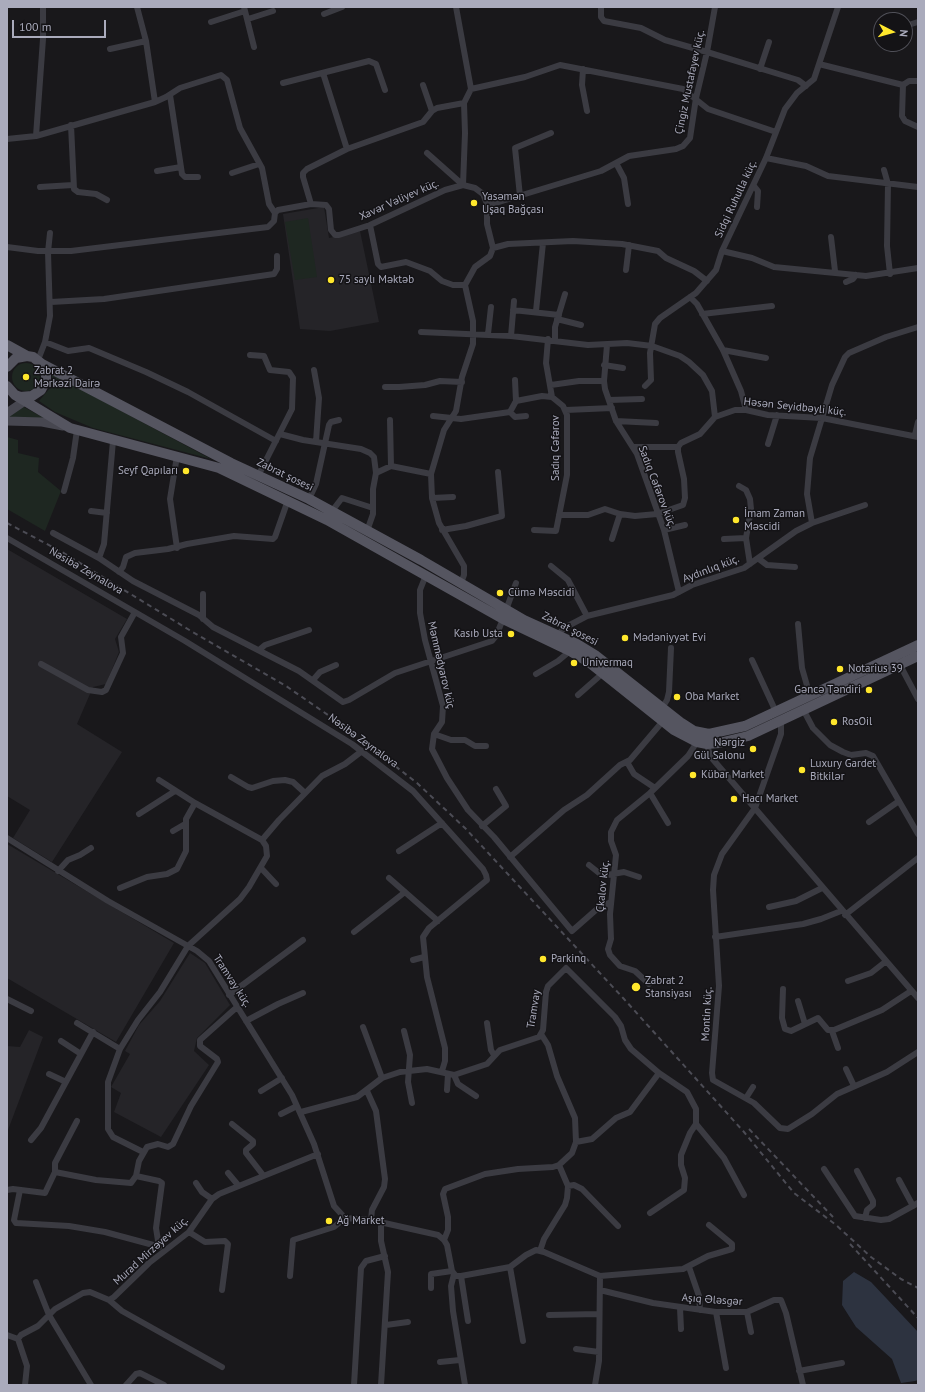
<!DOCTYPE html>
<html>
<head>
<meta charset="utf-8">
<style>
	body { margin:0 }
	#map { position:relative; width:925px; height:1392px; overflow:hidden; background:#19181b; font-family:"PT Sans",sans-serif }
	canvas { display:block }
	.frame { position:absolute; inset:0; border:8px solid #aaabbc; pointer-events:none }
	.north { position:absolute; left:873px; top:12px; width:40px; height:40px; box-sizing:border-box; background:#141316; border:1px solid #505058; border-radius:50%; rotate:96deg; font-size:11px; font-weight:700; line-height:16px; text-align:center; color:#aaabbc }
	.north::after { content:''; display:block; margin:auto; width:14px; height:18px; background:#ffe72c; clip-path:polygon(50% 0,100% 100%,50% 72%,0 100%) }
	.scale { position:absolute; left:12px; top:20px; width:94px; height:18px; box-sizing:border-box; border:2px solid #aaabbc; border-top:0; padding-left:5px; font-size:12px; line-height:14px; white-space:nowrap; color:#aaabbc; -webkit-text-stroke:3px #141316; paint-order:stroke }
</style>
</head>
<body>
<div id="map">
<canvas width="925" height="1392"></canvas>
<div class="frame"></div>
<div class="north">N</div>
<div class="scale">100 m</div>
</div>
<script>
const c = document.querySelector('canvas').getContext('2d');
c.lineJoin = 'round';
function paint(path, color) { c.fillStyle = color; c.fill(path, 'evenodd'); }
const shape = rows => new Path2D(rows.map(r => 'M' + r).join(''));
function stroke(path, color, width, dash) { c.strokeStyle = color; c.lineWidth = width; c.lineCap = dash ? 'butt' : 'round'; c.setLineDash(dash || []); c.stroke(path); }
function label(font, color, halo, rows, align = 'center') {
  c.font = font + ' "PT Sans",sans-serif'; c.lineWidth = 3; c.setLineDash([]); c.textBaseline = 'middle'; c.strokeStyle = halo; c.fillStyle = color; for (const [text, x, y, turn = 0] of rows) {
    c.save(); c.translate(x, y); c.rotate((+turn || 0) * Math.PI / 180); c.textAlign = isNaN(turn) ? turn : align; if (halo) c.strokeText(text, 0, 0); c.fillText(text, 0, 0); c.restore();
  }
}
paint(shape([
	[324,207,329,238,360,231,379,322,330,331,300,329,283,214],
	[7,549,127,619,115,639,119,652,106,684,93,687,77,724,122,752,52,862,13,838,30,810,7,796],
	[7,844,174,943,116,1042,7,978],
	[190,953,205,963,230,1005,197,1038,194,1051,209,1065,161,1137,114,1112,121,1093,111,1087,130,1054,125,1051,139,1025,160,1001],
	[29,1030,43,1037,8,1130,7,1046,20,1047]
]), '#252428');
paint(shape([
	[308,218,317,277,295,280,285,222],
	'12 377a14 14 0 1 1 28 0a14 14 0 1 1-28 0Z',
	[52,374,211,459,93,428,55,412,39,401,50,388,52,383],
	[22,406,44,418,9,418,8,416],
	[7,437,18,440,18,453,39,458,38,472,61,491,45,531,7,509]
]), '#1e2721');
paint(shape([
	[854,1272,871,1282,918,1332,918,1380,915,1381,901,1383,892,1359,856,1327,842,1305,843,1281]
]), '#2d3340');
stroke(shape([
	[137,7,146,41,155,102],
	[244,7,254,47],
	[601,7,601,17,604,21,641,28,665,40,707,52,798,80,806,86],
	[324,14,342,7],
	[248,19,273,11],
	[211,22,245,11],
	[905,26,918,22],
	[110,49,146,41],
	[819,64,903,85,902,116,905,121,918,127],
	[583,69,582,85,587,111],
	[760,69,769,42],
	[323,73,347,149],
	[283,83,369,61,376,64,385,90],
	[423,85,432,111],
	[903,85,909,81,918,81],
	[471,89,525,77,560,65,683,89,708,109,776,132],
	[170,95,182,174,185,177,198,177],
	[71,125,74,189,78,192,96,194,107,200],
	[36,136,43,39,43,7],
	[7,139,36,136,155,102,166,97,180,88,221,75,227,80,240,128,262,168,269,204,275,213],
	[427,153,463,185,475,188,483,194,487,204,487,224,493,248,490,256,475,267,465,285,473,321,473,344,462,377,456,411,444,430,431,474,432,498,439,523,464,566,464,575,461,583],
	[766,158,806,166,828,176,918,187],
	[616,163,624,178,628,204],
	[884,170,888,184,887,246,890,274],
	[157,171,181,167],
	[232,173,259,164],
	[754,186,758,191,757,207],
	[40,187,73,185],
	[520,196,515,148,551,133],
	[311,204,303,177,303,173,307,169,347,149,423,122,432,111,437,108,464,103],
	[487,204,499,202,601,171,629,156,676,149,683,146,690,138,696,98,707,52,715,7],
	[370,225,378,264,381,267,406,262,430,271,442,281,453,285,465,285],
	[831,237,835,271],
	[7,247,38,251,71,251,268,227,274,221,275,213,278,210,311,204,326,205,329,209,331,230,335,235,339,235,370,225,445,190,463,185,465,133,464,103,471,89,456,7],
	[493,248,508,244,573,241,622,244,658,251,666,258,694,271,707,281],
	[722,251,752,258,774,267,866,276,918,268],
	[626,270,629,245],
	[846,282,853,279,856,275],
	[690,297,697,304,723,350,741,391,746,410],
	[51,302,104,299,274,274,277,269,277,256],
	[513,310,559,315],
	[536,311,543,243],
	[702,314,772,306],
	[557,319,581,325],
	[421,332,511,336,588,345,627,343,652,346,680,356,689,362,703,375,712,391,715,417],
	[488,334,491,307],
	[511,336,514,301],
	[555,340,555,327,565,294],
	[45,342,68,351,89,348,146,372,188,392,276,441],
	[607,345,604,381,605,389,616,421,637,454,664,530,679,592],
	[723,350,766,358],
	[250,355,264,356,270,370,289,372,293,378,292,409,259,474],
	[38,360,45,342,50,316,48,252,50,233],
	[604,365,623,368],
	[314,370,319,398,316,442],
	[515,380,516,401],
	[551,385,579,381,604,381],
	[645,386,651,380,650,353,655,324,660,318,696,293,716,270,722,251,766,158,785,109,797,93,814,79,838,7],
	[385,387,399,387,425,385,440,381,462,382],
	[609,400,642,399],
	[566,410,612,408],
	[510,412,515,417,526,416],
	[433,416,461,419,510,412,516,401,542,396,552,397],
	[390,420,391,466],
	[616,421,656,423],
	[280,434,303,440,361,449,370,453,374,457,376,473,373,489,373,514,367,531],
	[915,435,918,422],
	[768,444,777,415],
	[633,447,678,447,681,443,700,434,715,417,735,410,746,410,768,415,822,418,918,437],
	[177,456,170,499,177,548],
	[376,473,391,466,431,474],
	[739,486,746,490,750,499,751,509,746,538,750,564],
	[64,491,73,458,77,430],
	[432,498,453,497],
	[309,499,316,484,329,425,331,422,339,420],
	[91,511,107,513],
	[332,511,342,498,373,508],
	[559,515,588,515,605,509,620,514,635,516,657,514,683,505,685,498,684,479,678,452,678,447],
	[812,523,807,494,810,458,832,385,845,357,849,353,886,337,918,327],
	[442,530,466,526,502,516,498,472],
	[534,530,556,531,567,475,567,415,563,406,552,397,546,363,548,339],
	[664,530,685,525],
	[53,533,99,558,133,581,199,615,213,627,299,671,343,702,349,700,395,673,492,641,496,636,503,619],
	[7,538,185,641,352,744,413,791,483,869,486,875,487,880,429,928,423,937,427,977,445,1048,445,1061,442,1071],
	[612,539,620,514],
	[724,539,746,538],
	[99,558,104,544,113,441],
	[759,559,767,565,795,567],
	[551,566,568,580,587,616],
	[119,572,123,567,126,557,135,553,168,549,187,544,234,536,273,539,275,537,288,500],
	[426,575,420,590,420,613,425,640,443,706,442,722,434,734,432,749,447,778,468,810,494,837,572,931,597,909,611,902],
	[203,594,203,619],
	[506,610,516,583],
	[798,624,802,668,810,696],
	[558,635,564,628,587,616,673,595,692,585,744,568,796,531,812,523,865,505],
	[259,650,265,645,309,630],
	[752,660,776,712],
	[41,664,88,690,102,692,106,690,123,653,121,637,135,612],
	[900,665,918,699],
	[536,674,558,661,570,651],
	[313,680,320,672,336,665],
	[578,695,603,673],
	[662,708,667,700,669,692,671,648],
	[804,711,813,728,830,745,843,752,851,755,866,753,873,756,918,834],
	[781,722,781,734,755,808,722,854,714,875,713,890,719,986,712,1073,713,1080,754,1103,780,1128,788,1129,812,1114,837,1094,887,1072,918,1052],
	[434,734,451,740,465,740,475,746,486,746],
	[707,744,710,756,918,998],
	[627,762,634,774,655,788],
	[231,777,248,787,252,788,273,781,285,780,293,782,305,793],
	[159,780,195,803,262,840],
	[650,793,668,823],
	[139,814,175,791],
	[869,822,899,801],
	[482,826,506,806,496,789],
	[173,831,185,824],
	[7,838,108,901,197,951,209,961,292,1095,314,1144,334,1206,345,1218,371,1220,438,1235,444,1240,447,1245,452,1271,456,1276,461,1276,510,1267,526,1255,536,1250,544,1252,600,1276,683,1269,708,1256,732,1249,732,1244,709,1225],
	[399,851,442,823],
	[510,857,564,810,587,795,620,765,630,760,663,721],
	[589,865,599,873,607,875,624,872,639,877],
	[261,868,276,884],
	[58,871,68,860,80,855,91,848],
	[389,878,438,921],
	[120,888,147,877,167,874,177,869,186,851,186,819,195,803],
	[769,907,796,901,822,888],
	[845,915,918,858],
	[354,932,405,892],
	[715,937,803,924,821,919,841,911],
	[413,960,424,957],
	[848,981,871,973,885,962],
	[649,984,635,971,620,966,610,955,608,949,611,939,610,914,616,855,611,841,611,832,617,820,650,793,688,756,697,742],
	[783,989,782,1018,785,1029,791,1031,818,1018,828,1030,834,1030,882,1010,911,991],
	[229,995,303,940],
	[7,999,31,1011],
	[798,1001,805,1024],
	[246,1021,278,1004,303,993],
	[77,1023,120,1049],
	[487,1023,491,1050,494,1055],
	[363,1027,382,1078],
	[404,1031,410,1055,408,1082,412,1103],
	[832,1031,838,1048],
	[61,1041,81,1054],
	[846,1069,854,1086],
	[49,1074,66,1082],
	[454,1075,458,1084,476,1096],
	[447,1090,448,1074],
	[261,1091,282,1078],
	[367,1091,376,1111,385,1179,384,1187,372,1210,371,1220],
	[746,1098,753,1087],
	[301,1112,357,1097,382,1078,400,1072,427,1069,454,1075,487,1064,500,1050,539,1037,543,1030,546,992,548,986,566,968,615,1017,621,1026,625,1040,631,1049,659,1073,687,1092,696,1109,696,1124,690,1133,681,1155,681,1165,685,1178,684,1190,650,1213],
	[281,1114,297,1106],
	[232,1124,253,1141,253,1144,246,1150,246,1153,263,1175],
	[696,1124,724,1158,744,1195],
	[31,1140,41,1128,93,1032],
	[576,1142,592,1139,616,1118,630,1112,659,1073],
	[143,1152,113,1137,108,1129,108,1082,120,1049,138,1020,160,992,188,946,240,899,249,887,267,856,266,846,262,840,279,820,322,776,345,764,362,751],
	[824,1169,855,1216,881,1220,889,1219,918,1203],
	[857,1171,873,1201,873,1205,867,1210,865,1218],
	[55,1172,55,1163,77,1121],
	[228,1173,238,1185],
	[136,1176,159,1181,162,1183,156,1228,159,1247],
	[899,1180,913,1206],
	[196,1183,202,1192,212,1199],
	[568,1186,574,1185,582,1189,618,1226],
	[7,1190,13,1189,45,1193,55,1172,96,1180,131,1183,136,1176,139,1161,147,1147,158,1144,168,1147,173,1144,191,1106,218,1062,217,1059,200,1046,200,1040,237,1007],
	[20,1190,14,1220,16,1223,69,1226,105,1232,157,1246],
	[381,1224,381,1241,388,1272,381,1385],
	[189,1232,205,1242,225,1241,228,1244,222,1290],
	[444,1240,448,1230,448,1217,443,1194,445,1189,485,1174,518,1169,553,1167,559,1165,572,1153,576,1142,575,1118,557,1076,548,1045,541,1034],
	[540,1251,544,1239,565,1205,567,1198,568,1186,559,1165],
	[510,1267,523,1341],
	[689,1267,699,1296,700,1310],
	[454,1274,451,1286,453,1311,465,1385],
	[290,1276,293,1240,334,1227,345,1218],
	[461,1276,468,1321],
	[36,1282,49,1315,91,1385],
	[431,1288,431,1274,452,1271],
	[600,1290,653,1303,716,1312,747,1312,774,1300,781,1300,786,1313,803,1385],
	[109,1300,122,1311,222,1367],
	[680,1308,681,1329],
	[716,1312,726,1368],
	[747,1312,751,1332],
	[549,1315,598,1314],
	[386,1325,408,1322],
	[7,1335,18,1339],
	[576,1349,599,1352],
	[440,1362,460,1360],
	[799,1371,842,1363],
	[25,1385,27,1366,18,1339,21,1335,38,1326,55,1309,83,1293,90,1292,109,1300,114,1297,149,1263,189,1232,212,1199,219,1194,318,1154],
	[126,1385,136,1374,140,1373,164,1385],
	[354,1385,361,1268,366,1261,385,1256],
	[595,1385,599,1361,600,1276]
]), '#3b3b42', 6);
stroke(shape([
	[7,413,29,398],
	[7,421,42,422,63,426]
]), '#474750', 9);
stroke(shape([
	[7,345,27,356],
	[42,364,231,463,309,499,421,560,524,620,577,644,595,655,680,722,694,731,709,734,745,726,918,645],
	[7,367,16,358,27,356,33,357,42,364,46,375,46,380,41,390,32,396,20,397,15,395,7,386],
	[15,395,70,428,219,468,327,520,503,619,570,651,590,663,674,730,697,742,707,744,719,743,748,736,918,656]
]), '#555560', 10);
stroke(shape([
	[7,523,62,552,191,631,286,686,341,724,417,783,465,828,624,999,744,1132,794,1193,836,1225,871,1257,901,1279,918,1288],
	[749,1129,833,1217],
	[850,1244,918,1318]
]), '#4c4c55', 2, [5, 4]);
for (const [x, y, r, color] of [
	[474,203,4,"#ffe72c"],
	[331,280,4,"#ffe72c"],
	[26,377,4,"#ffe72c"],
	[186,471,4,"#ffe72c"],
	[736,520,4,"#ffe72c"],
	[500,593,4,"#ffe72c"],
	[511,634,4,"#ffe72c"],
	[625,638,4,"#ffe72c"],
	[574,663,4,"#ffe72c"],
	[840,669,4,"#ffe72c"],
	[869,690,4,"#ffe72c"],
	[677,697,4,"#ffe72c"],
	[834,722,4,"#ffe72c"],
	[753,749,4,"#ffe72c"],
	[802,770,4,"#ffe72c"],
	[693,775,4,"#ffe72c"],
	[734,799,4,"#ffe72c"],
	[543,959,4,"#ffe72c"],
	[636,987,5,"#ffe72c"],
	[329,1221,4,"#ffe72c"]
]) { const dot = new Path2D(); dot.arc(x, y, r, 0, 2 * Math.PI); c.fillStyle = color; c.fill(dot); stroke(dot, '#141316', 1.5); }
label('11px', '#aaabbc', '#141316', [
	["Çingiz Mustafayev küç.",690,82,-78],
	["Sidqi Ruhulla küç.",736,199,-65],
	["Xavər Vəliyev küç.",399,200,-24],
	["Həsən Seyidbəyli küç.",795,407,6],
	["Sadıq Cəfərov",556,448,-90],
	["Zabrat şosesi",285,475,26],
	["Sadıq Cəfərov küç.",657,487,69],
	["Aydınlıq küç.",711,569,-21],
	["Nəsibə Zeynalova",86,571,30],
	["Zabrat şosesi",570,629,27],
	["Məmmədyarov küç",441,665,77],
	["Nəsibə Zeynalova",363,741,36],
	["Çkalov küç.",603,886,-84],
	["Tramvay küç.",232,981,57],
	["Tramvay",534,1009,-81],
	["Montin küç.",707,1014,-87],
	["Murad Mirzəyev küç.",151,1251,-42],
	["Aşıq Ələsgər",712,1300,4]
]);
label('11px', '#aaabbc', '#141316', [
	["Yasəmən",482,197],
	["Uşaq Bağçası",482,210],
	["75 saylı Məktəb",339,280],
	["Zabrat 2",34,371],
	["Mərkəzi Dairə",34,384],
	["Seyf Qapıları",178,471,"right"],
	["İmam Zaman",744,514],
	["Məscidi",744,527],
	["Cümə Məscidi",508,593],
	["Kasıb Usta",503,634,"right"],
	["Mədəniyyət Evi",633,638],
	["Univermaq",582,663],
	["Notarius 39",848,669],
	["Gəncə Təndiri",861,690,"right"],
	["Oba Market",685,697],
	["RosOil",842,722],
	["Nərgiz",745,743,"right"],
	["Gül Salonu",745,756,"right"],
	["Luxury Gardet",810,764],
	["Bitkilər",810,777],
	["Kübar Market",701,775],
	["Hacı Market",742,799],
	["Parkinq",551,959],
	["Zabrat 2",645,981],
	["Stansiyası",645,994],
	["Ağ Market",337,1221]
], 'left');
</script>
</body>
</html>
